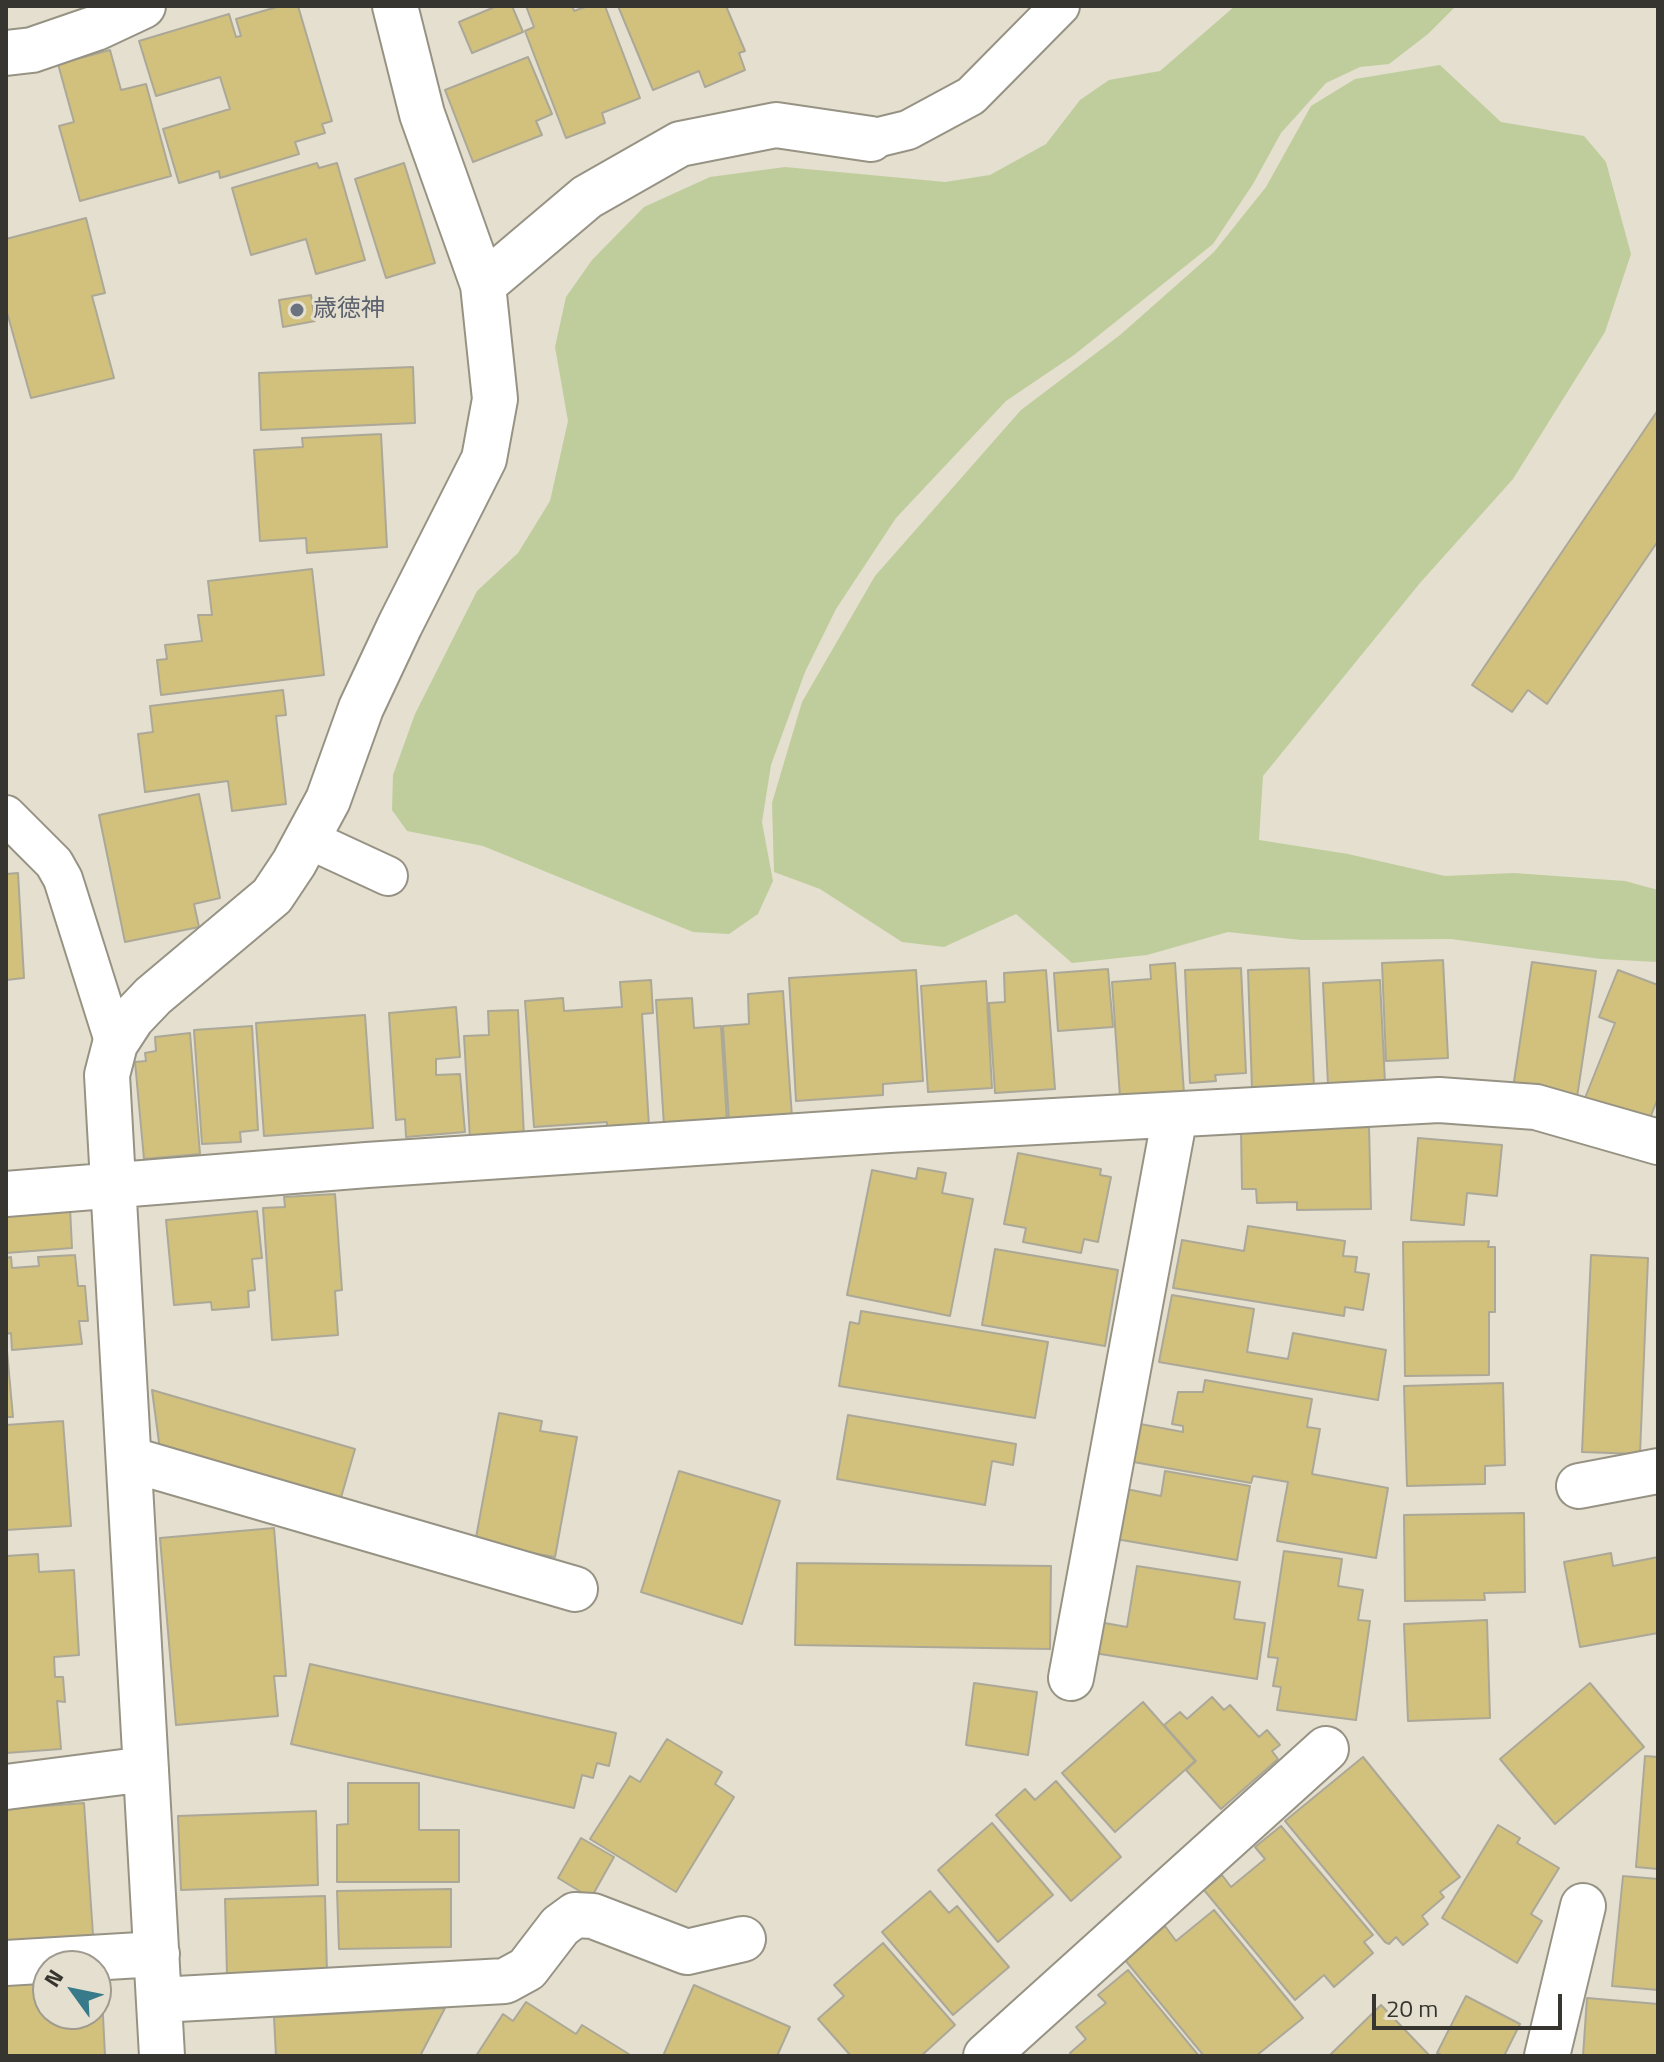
<!DOCTYPE html>
<html>
<head>
<meta charset="utf-8">
<style>
	body { margin:0 }
	#map { position:relative; width:1664px; height:2062px; overflow:hidden; background:#e4dfcf; font-family:"Titillium Web",sans-serif }
	canvas { display:block }
	.frame { position:absolute; inset:0; border:8px solid #37352f; pointer-events:none }
	.north { position:absolute; left:32px; top:1950px; width:80px; height:80px; box-sizing:border-box; background:#e4dfcf; border:2px solid #9f9b8f; border-radius:50%; rotate:303deg; font-size:22px; font-weight:700; line-height:32px; text-align:center; color:#37352f }
	.north::after { content:''; display:block; margin:auto; width:28px; height:36px; background:#377b8a; clip-path:polygon(50% 0,100% 100%,50% 72%,0 100%) }
	.scale { position:absolute; left:1372px; top:1994px; width:190px; height:36px; box-sizing:border-box; border:4px solid #37352f; border-top:0; padding-left:10px; font-size:24px; line-height:28px; white-space:nowrap; color:#37352f; -webkit-text-stroke:6px #e4dfcf; paint-order:stroke }
</style>
</head>
<body>
<div id="map">
<canvas width="1664" height="2062"></canvas>
<div class="frame"></div>
<div class="north">N</div>
<div class="scale">20 m</div>
</div>
<script>
const c = document.querySelector('canvas').getContext('2d');
c.lineJoin = 'round';
function paint(path, color) { c.fillStyle = color; c.fill(path, 'evenodd'); }
const shape = rows => new Path2D(rows.map(r => 'M' + r).join(''));
function stroke(path, color, width, dash) { c.strokeStyle = color; c.lineWidth = width; c.lineCap = dash ? 'butt' : 'round'; c.setLineDash(dash || []); c.stroke(path); }
function label(font, color, halo, rows, align = 'center') {
  c.font = font + ' "Titillium Web","Noto Sans JP",sans-serif'; c.lineWidth = 6; c.setLineDash([]); c.textBaseline = 'middle'; c.strokeStyle = halo; c.fillStyle = color; for (const [text, x, y, turn = 0] of rows) {
    c.save(); c.translate(x, y); c.rotate((+turn || 0) * Math.PI / 180); c.textAlign = isNaN(turn) ? turn : align; if (halo) c.strokeText(text, 0, 0); c.fillText(text, 0, 0); c.restore();
  }
}
paint(shape([
	[1235,6,1456,6,1428,34,1389,64,1360,67,1326,83,1281,133,1253,184,1213,244,1074,355,1006,401,896,518,836,609,805,672,771,765,762,822,773,881,758,914,729,934,693,932,483,846,407,831,392,810,393,775,415,714,477,591,518,553,550,501,568,421,555,347,566,297,592,260,644,207,710,177,785,167,945,182,990,175,1046,144,1080,100,1109,80,1160,71],
	[1440,65,1501,122,1584,136,1606,162,1631,254,1605,332,1513,479,1420,583,1263,776,1259,840,1348,854,1445,876,1514,873,1625,881,1658,890,1658,962,1601,959,1451,939,1301,940,1228,932,1147,955,1072,963,1016,914,944,947,902,942,820,889,774,872,772,803,802,702,875,576,1021,410,1120,335,1214,252,1266,187,1311,106,1355,79]
]), '#bfcd9c');
const building = shape([
	[280,6,298,6,332,121,322,124,325,133,295,142,299,154,220,178,219,171,179,183,163,129,230,109,220,77,156,96,139,41,229,14,236,37,241,36,236,19,280,6],
	[497,6,512,6,523,32,472,53,459,22,497,6],
	[526,6,572,6,574,11,588,6,605,6,640,98,602,113,605,123,566,138,525,31,534,27,526,6],
	[618,6,726,6,745,51,739,53,745,70,705,87,699,71,653,90,618,6],
	[110,50,121,90,146,84,171,176,80,201,59,126,74,122,58,64,110,50],
	[528,57,552,114,536,121,542,135,473,162,445,90,528,57],
	[317,163,319,168,337,163,365,260,316,274,306,239,251,255,232,188,317,163],
	[404,163,435,263,386,278,355,179,404,163],
	[86,218,105,293,92,296,114,378,31,398,6,309,6,239,86,218],
	[311,295,315,321,283,327,279,300,311,295],
	[413,367,415,423,261,430,259,373,413,367],
	[1658,410,1658,541,1547,704,1528,690,1512,712,1472,685,1658,410],
	[381,434,387,547,307,553,306,538,260,541,254,450,303,447,302,438,381,434],
	[312,569,324,675,161,695,157,660,167,659,165,645,202,641,198,615,212,615,208,581,312,569],
	[283,690,286,715,276,716,286,804,232,811,228,781,145,792,138,734,153,732,150,706,283,690],
	[199,794,220,898,194,904,199,927,125,942,99,815,199,794],
	[18,873,24,978,6,980,6,874,18,873],
	[1443,960,1448,1058,1386,1061,1382,963,1443,960],
	[1532,962,1596,971,1577,1097,1513,1088,1532,962],
	[1175,963,1184,1093,1120,1097,1112,982,1151,979,1150,965,1175,963],
	[1241,968,1246,1073,1215,1075,1216,1081,1190,1083,1185,970,1241,968],
	[1309,968,1314,1087,1252,1089,1248,970,1309,968],
	[1108,969,1113,1027,1058,1031,1054,973,1108,969],
	[916,970,923,1081,883,1084,883,1095,796,1101,789,978,916,970],
	[1046,970,1055,1089,995,1093,989,1003,1005,1002,1004,973,1046,970],
	[1618,970,1658,985,1658,1098,1648,1123,1585,1098,1615,1023,1599,1017,1618,970],
	[651,980,653,1013,642,1014,649,1126,607,1128,607,1122,534,1127,525,1001,563,998,564,1011,622,1007,620,982,651,980],
	[1380,980,1385,1083,1328,1085,1323,983,1380,980],
	[986,981,992,1088,928,1092,921,986,986,981],
	[783,991,792,1117,729,1121,723,1026,749,1024,748,994,783,991],
	[692,998,694,1028,721,1026,727,1122,664,1126,656,1000,692,998],
	[456,1007,460,1057,436,1059,436,1075,460,1074,465,1132,406,1137,405,1119,396,1120,389,1013,456,1007],
	[518,1010,524,1137,470,1140,464,1036,489,1035,488,1011,518,1010],
	[365,1015,373,1128,264,1136,256,1023,365,1015],
	[252,1026,258,1130,240,1132,241,1142,202,1144,194,1030,252,1026],
	[190,1033,200,1154,144,1159,135,1062,146,1061,145,1053,156,1051,155,1037,190,1033],
	[1369,1127,1371,1209,1297,1210,1297,1202,1257,1203,1256,1189,1242,1189,1241,1130,1369,1127],
	[1418,1138,1502,1145,1497,1196,1467,1193,1464,1225,1411,1220,1418,1138],
	[1018,1153,1101,1169,1100,1175,1111,1177,1098,1242,1084,1239,1081,1253,1023,1242,1026,1228,1004,1224,1018,1153],
	[918,1168,946,1173,942,1193,973,1199,950,1316,847,1295,872,1170,916,1179,918,1168],
	[335,1194,342,1290,335,1291,338,1335,272,1340,263,1208,285,1207,284,1197,335,1194],
	[70,1208,72,1248,6,1253,6,1212,70,1208],
	[257,1211,262,1258,252,1259,255,1290,248,1291,249,1307,212,1310,211,1302,174,1305,166,1220,257,1211],
	[1248,1226,1345,1241,1343,1256,1357,1257,1355,1272,1369,1274,1363,1310,1345,1307,1344,1316,1173,1288,1182,1240,1244,1251,1248,1226],
	[1489,1241,1488,1247,1495,1247,1495,1312,1489,1312,1489,1375,1405,1376,1403,1242,1489,1241],
	[995,1249,1118,1270,1105,1346,982,1325,995,1249],
	[75,1255,78,1286,85,1286,88,1321,79,1321,82,1344,12,1350,11,1333,6,1334,6,1258,11,1257,12,1268,39,1266,38,1257,75,1255],
	[1591,1255,1648,1258,1640,1454,1582,1452,1591,1255],
	[1172,1295,1254,1309,1247,1352,1288,1359,1293,1333,1386,1350,1378,1400,1159,1362,1172,1295],
	[861,1311,1048,1342,1035,1418,839,1386,850,1322,859,1324,861,1311],
	[6,1340,13,1417,6,1417,6,1340],
	[1205,1380,1312,1399,1307,1427,1320,1429,1312,1474,1388,1488,1376,1558,1277,1541,1288,1482,1253,1476,1251,1483,1128,1461,1135,1423,1183,1432,1183,1426,1172,1424,1178,1392,1203,1392,1205,1380],
	[1503,1383,1505,1465,1485,1466,1485,1484,1407,1486,1404,1386,1503,1383],
	[152,1390,355,1449,340,1501,160,1450,152,1390],
	[499,1413,542,1421,540,1431,577,1437,555,1557,475,1543,499,1413],
	[848,1415,1016,1444,1013,1465,992,1461,985,1505,837,1479,848,1415],
	[63,1421,71,1526,6,1530,6,1425,63,1421],
	[679,1471,780,1501,742,1624,641,1592,679,1471],
	[1165,1471,1250,1486,1237,1560,1116,1539,1126,1489,1161,1496,1165,1471],
	[1524,1513,1525,1592,1484,1593,1485,1600,1405,1601,1404,1515,1524,1513],
	[274,1528,286,1676,274,1676,278,1716,176,1725,160,1538,274,1528],
	[1284,1551,1342,1559,1338,1586,1363,1590,1358,1620,1370,1621,1356,1720,1277,1710,1281,1687,1273,1686,1278,1658,1268,1657,1284,1551],
	[1611,1553,1613,1566,1658,1557,1658,1633,1580,1647,1564,1562,1611,1553],
	[38,1554,39,1572,74,1570,79,1655,54,1657,55,1677,63,1677,65,1702,57,1701,61,1749,6,1753,6,1556,38,1554],
	[797,1563,1051,1566,1050,1649,795,1645,797,1563],
	[1137,1566,1240,1582,1234,1619,1265,1623,1257,1679,1094,1653,1099,1622,1127,1627,1137,1566],
	[1487,1620,1490,1718,1408,1721,1404,1624,1487,1620],
	[310,1664,616,1733,609,1766,597,1763,593,1778,582,1775,574,1808,291,1744,310,1664],
	[974,1683,1037,1692,1028,1755,966,1745,974,1683],
	[1590,1683,1644,1747,1555,1824,1500,1759,1590,1683],
	[1212,1697,1224,1710,1230,1705,1259,1737,1267,1730,1280,1745,1272,1751,1278,1759,1221,1809,1186,1770,1196,1761,1164,1725,1180,1712,1187,1719,1212,1697],
	[1143,1702,1195,1761,1115,1832,1062,1773,1143,1702],
	[667,1739,722,1772,715,1784,734,1797,676,1892,590,1839,630,1776,640,1782,667,1739],
	[1645,1756,1658,1757,1658,1869,1636,1867,1645,1756],
	[1363,1757,1460,1877,1440,1892,1444,1897,1422,1916,1428,1924,1403,1945,1396,1937,1389,1944,1385,1942,1285,1821,1363,1757],
	[1056,1781,1121,1857,1071,1901,996,1815,1025,1789,1035,1800,1056,1781],
	[348,1783,419,1783,419,1830,459,1830,459,1882,337,1882,337,1825,348,1824,348,1783],
	[84,1803,93,1935,6,1941,6,1809,84,1803],
	[316,1811,318,1885,181,1890,178,1816,316,1811],
	[992,1823,1053,1895,998,1942,938,1870,992,1823],
	[1498,1825,1520,1838,1517,1843,1559,1868,1531,1914,1542,1921,1517,1963,1442,1918,1498,1825],
	[1281,1826,1373,1935,1364,1942,1373,1953,1334,1987,1324,1975,1295,2000,1204,1890,1222,1875,1231,1887,1265,1859,1255,1847,1281,1826],
	[581,1838,614,1857,591,1898,558,1878,581,1838],
	[1623,1876,1658,1879,1658,1990,1612,1986,1623,1876],
	[451,1889,451,1947,339,1949,337,1891,451,1889],
	[930,1891,949,1913,957,1906,1009,1967,953,2015,882,1932,930,1891],
	[325,1896,327,1973,227,1974,225,1899,325,1896],
	[1214,1910,1303,2018,1256,2056,1204,2056,1125,1960,1165,1926,1176,1941,1214,1910],
	[883,1943,955,2025,921,2056,851,2056,818,2019,844,1996,834,1985,883,1943],
	[1128,1970,1199,2056,1072,2056,1070,2053,1086,2039,1076,2027,1106,2003,1098,1995,1128,1970],
	[101,1975,105,2056,6,2056,6,1980,48,1978,48,2014,96,2014,96,1976,101,1975],
	[694,1985,790,2027,777,2056,663,2056,694,1985],
	[1466,1996,1520,2024,1504,2056,1444,2056,1437,2053,1466,1996],
	[1587,1998,1658,2004,1658,2056,1583,2056,1587,1998],
	[526,2002,576,2034,582,2025,632,2056,476,2056,503,2014,513,2021,526,2002],
	[1381,2005,1430,2056,1329,2056,1381,2005],
	[445,2008,420,2056,276,2056,274,2017,445,2008]
]);
paint(building, '#d2c07d');
stroke(building, '#aca898', 2);
const lane = shape([
	[871,139,908,130,971,96,1060,6],
	[6,815,54,863,63,879,115,1044],
	[308,839,388,876]
]);
const street = shape([
	[6,53,32,50,96,28,143,6],
	[483,285,587,197,680,144,776,125,871,139],
	[6,1194,367,1165,889,1130,1439,1100,1536,1107,1658,1142],
	[129,1459,575,1589],
	[1579,1486,1658,1471],
	[1071,1678,1175,1115],
	[6,1787,146,1769],
	[6,1963,157,1954],
	[159,2000,505,1981,527,1969,560,1926,575,1915,593,1916,687,1952,743,1939],
	[162,2056,107,1075,115,1044,132,1018,153,996,272,896,294,863,328,800,361,708,400,625,484,459,495,399,483,285,422,114,395,6],
	[986,2056,1326,1749],
	[1547,2056,1583,1906]
]);
stroke(lane, '#979384', 42);
stroke(street, '#979384', 48);
stroke(lane, '#fff', 38);
stroke(street, '#fff', 44);
for (const [x, y, r, color] of [
	[297,310,8,"#6b7280"]
]) { const dot = new Path2D(); dot.arc(x, y, r, 0, 2 * Math.PI); c.fillStyle = color; c.fill(dot); stroke(dot, '#e4dfcf', 3); }
label('24px', '#5b616d', '#e4dfcf', [
	["歳徳神",313,310]
], 'left');
</script>
</body>
</html>
